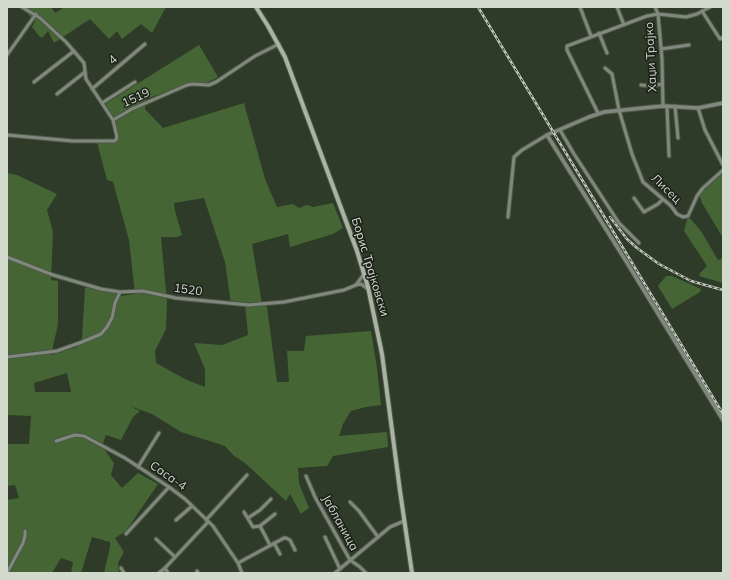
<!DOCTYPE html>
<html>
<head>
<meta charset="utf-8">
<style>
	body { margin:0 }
	#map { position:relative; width:730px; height:580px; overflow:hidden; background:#2e3b28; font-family:Mulish,sans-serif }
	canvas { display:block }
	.frame { position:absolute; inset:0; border:8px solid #d2dace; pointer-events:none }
</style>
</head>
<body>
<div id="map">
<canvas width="730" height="580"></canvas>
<div class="frame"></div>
</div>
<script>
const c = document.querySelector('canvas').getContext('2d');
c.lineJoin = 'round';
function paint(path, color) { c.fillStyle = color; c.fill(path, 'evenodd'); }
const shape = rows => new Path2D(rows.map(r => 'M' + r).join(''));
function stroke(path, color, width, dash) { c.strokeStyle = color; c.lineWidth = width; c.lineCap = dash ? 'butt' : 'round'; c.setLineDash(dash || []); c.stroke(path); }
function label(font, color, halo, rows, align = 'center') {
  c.font = font + ' Mulish,sans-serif'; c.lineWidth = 3; c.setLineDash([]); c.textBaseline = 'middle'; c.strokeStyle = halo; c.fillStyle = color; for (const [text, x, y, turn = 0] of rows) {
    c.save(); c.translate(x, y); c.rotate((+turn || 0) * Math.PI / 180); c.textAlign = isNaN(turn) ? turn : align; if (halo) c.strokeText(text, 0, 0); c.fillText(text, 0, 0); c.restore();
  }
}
paint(shape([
	[21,7,51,7,55,13,65,7,166,7,152,33,141,24,122,39,117,31,109,39,90,19,54,43,48,31,42,38,39,36,32,27,35,21],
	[199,45,218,77,207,83,182,86,146,99,145,109,163,128,244,103,265,179,277,207,293,204,299,208,307,205,313,207,333,203,343,228,333,234,290,247,288,234,252,244,262,304,267,307,277,382,289,382,287,351,304,351,306,336,371,331,377,368,381,405,366,407,351,411,343,424,339,436,387,432,388,447,333,456,327,466,298,468,299,483,309,508,301,514,290,494,286,501,245,463,233,455,225,446,181,432,152,414,130,406,140,411,133,417,121,440,106,435,102,446,114,463,111,475,122,488,138,473,158,484,126,531,115,538,124,552,118,563,119,573,104,573,110,547,110,542,92,537,81,573,71,573,73,562,61,558,52,573,7,573,7,500,19,498,15,485,7,486,7,444,29,444,31,416,7,415,7,173,17,175,57,194,47,210,53,232,51,280,58,281,58,324,51,355,77,347,82,338,85,288,91,285,117,291,121,296,135,294,129,240,113,182,107,180,97,142,118,142,118,134,105,104],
	[204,198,225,262,231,304,245,304,248,335,222,345,194,343,205,369,205,387,187,380,156,363,155,351,166,329,167,302,161,237,177,237,182,235,175,211,174,203],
	[67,373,71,392,35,392,34,383],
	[723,170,723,238,702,203,699,194],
	[688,216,701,231,718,260,723,258,723,283,699,276,700,273,707,266,684,231],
	[666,276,672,276,701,289,700,292,672,309,658,286]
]), '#456534');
const minor = shape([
	[22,7,40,18,66,42,84,63,86,79,113,120,132,109,187,85,192,84,209,85,216,82,255,56,279,44],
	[580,7,591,36],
	[617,7,624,25],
	[655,7,658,14,662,59,663,106],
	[702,11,720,39,723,37],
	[599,33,607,53],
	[661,49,689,45],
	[7,55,36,14],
	[605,68,612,74,619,110,632,154,643,182,671,206,677,214,683,217,688,216,697,196,703,188,723,170],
	[34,82,74,51],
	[641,85,651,86,662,84],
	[92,89,145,44],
	[57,94,85,72],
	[102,103,135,82],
	[667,106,669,156],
	[675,106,678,138],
	[698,108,705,130,723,165],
	[598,113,567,50,567,46,647,16,658,14,686,17,697,14,710,7],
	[560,130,574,154,619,223,639,243],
	[7,135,73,141,114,141,116,140,117,137,113,120],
	[634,198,644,212,658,204,663,199],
	[508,217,514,157,522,150,547,135],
	[7,257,53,275,101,289,120,292,143,291,176,298,249,305,284,302,344,290,356,285,364,274],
	[356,285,361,284,368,289],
	[7,357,57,351,82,342,101,334,107,327,112,318,115,303,120,292],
	[56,441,75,435,84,436,125,458,169,487,185,499,213,526,238,563,242,573],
	[138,467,159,433],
	[306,476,315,497,350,560,360,567,366,573],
	[350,502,359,511,378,537],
	[244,512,253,527,260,526,270,545],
	[248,518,260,510,271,499],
	[176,520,192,506],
	[206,520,247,475],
	[260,526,275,514],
	[126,534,169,487],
	[325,537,340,569],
	[156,539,175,557],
	[274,543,280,554],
	[238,563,284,538,286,538,290,540,295,550],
	[121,568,124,573],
	[165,568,208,522],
	[197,571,198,573],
	[7,573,23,543,25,536,25,531],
	[159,573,165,568,168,573],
	[335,573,390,527,404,521]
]);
const tertiary = shape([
	[723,103,698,108,663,106,604,112,589,117,547,135,626,261,723,420]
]);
const secondary = shape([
	[256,7,268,26,285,57,357,251,368,287,382,354,400,491,412,573]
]);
stroke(minor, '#4c5846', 5);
stroke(tertiary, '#4c5846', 5.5);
stroke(secondary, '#4c5846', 6);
stroke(minor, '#80877d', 3);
stroke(tertiary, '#80877d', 3.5);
stroke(secondary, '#a9b3a4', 4);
const rail = shape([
	[478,7,723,414],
	[610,217,627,239,637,248,659,264,691,281,723,290]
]);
stroke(rail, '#c0c8bc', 2.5);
stroke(rail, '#1a2018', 1, [3]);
label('12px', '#d2dace', '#1a2018', [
	["Хаџи Трајко",651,57,-93],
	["4",113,60,-40],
	["1519",136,98,-24],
	["Лисец",666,189,44],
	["Борис Трајковски",370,267,73],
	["1520",188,290,8],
	["Саса-4",168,476,35],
	["Јабланица",340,523,61]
]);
</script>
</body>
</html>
